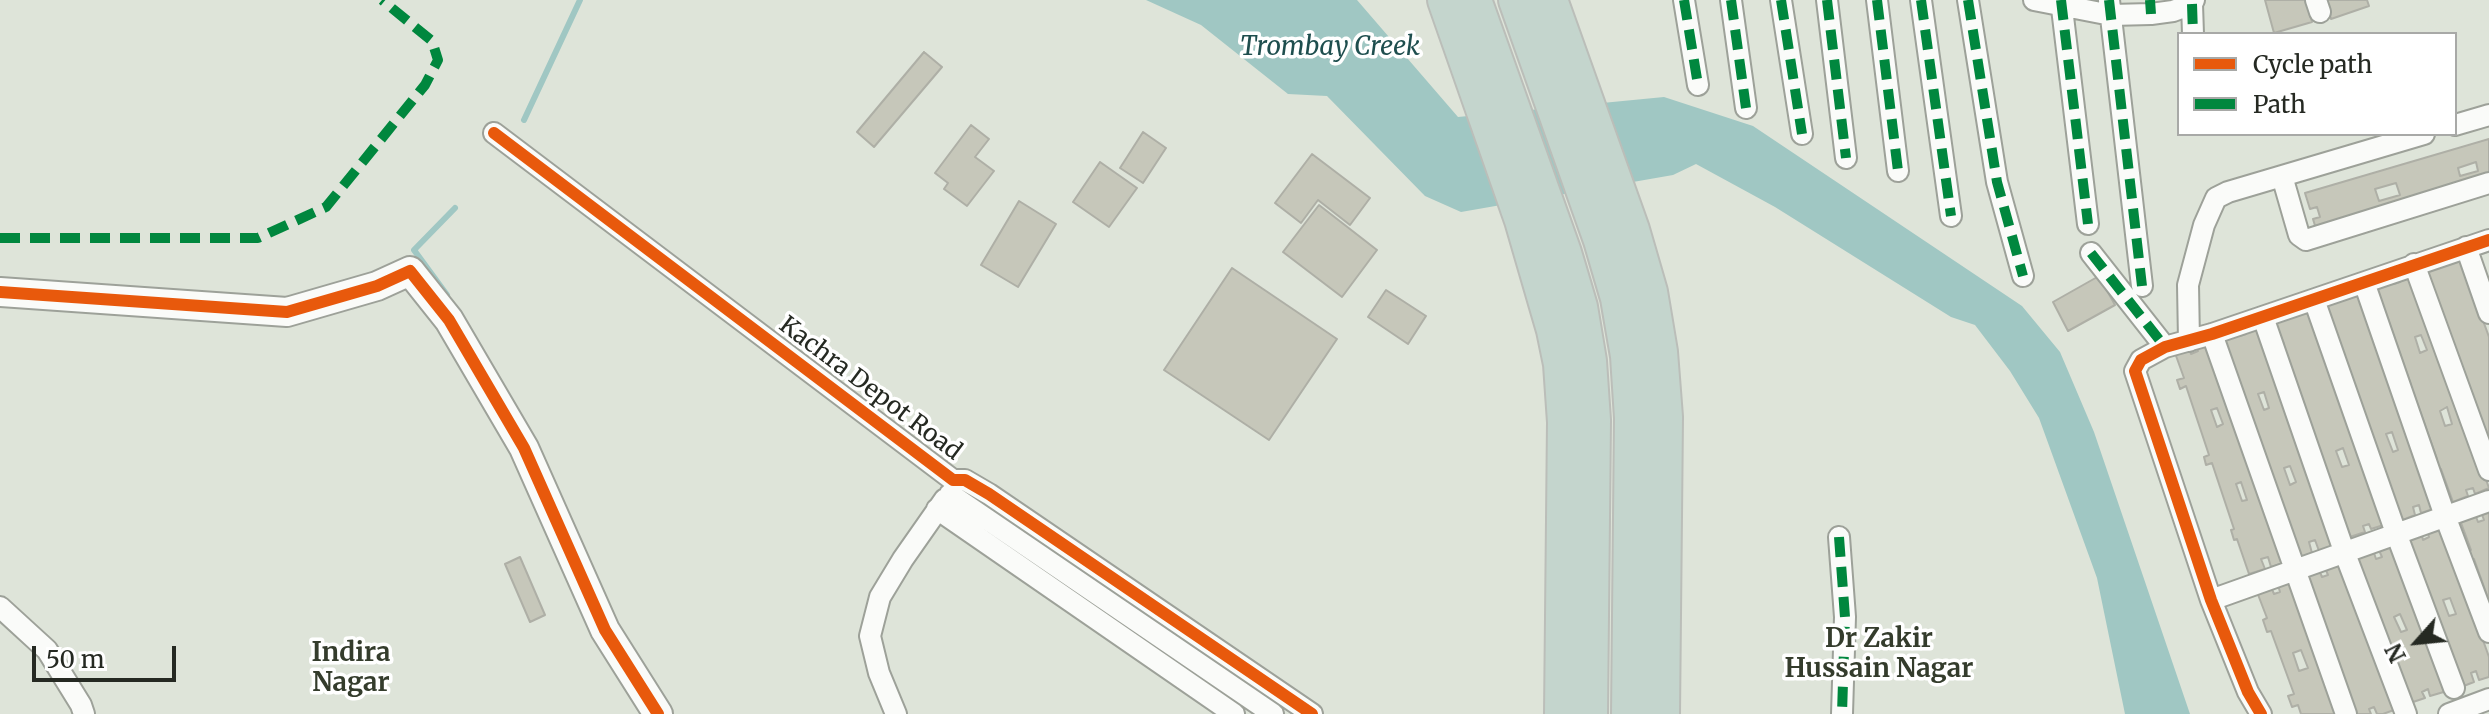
<!DOCTYPE html>
<html>
<head>
<meta charset="utf-8">
<style>
	body { margin:0 }
	#map { position:relative; width:2489px; height:714px; overflow:hidden; background:#dee4d9; font-family:Merriweather,serif }
	canvas { display:block }
	.legend { position:absolute; left:2177px; top:32px; width:280px; height:104px; box-sizing:border-box; background:#fff; border:2px solid #a8a9a7; margin:0; padding:10px 14px; list-style:none; font-size:24px; color:#252922 }
	.legend li { display:flex; align-items:center; gap:16px; height:40px }
	.legend b { width:40px; border:2px solid #a8a9a7 }
	.north { position:absolute; left:2377px; top:602px; width:80px; height:80px; -webkit-text-stroke:6px #fff; paint-order:stroke; rotate:243deg; font-size:22px; font-weight:700; line-height:32px; text-align:center; color:#252922 }
	.north::after { content:''; display:block; margin:auto; width:28px; height:36px; background:#252922; clip-path:polygon(50% 0,100% 100%,50% 72%,0 100%) }
	.scale { position:absolute; left:32px; top:646px; width:144px; height:36px; box-sizing:border-box; border:4px solid #252922; border-top:0; padding-left:10px; font-size:24px; line-height:28px; white-space:nowrap; color:#252922; -webkit-text-stroke:6px #fff; paint-order:stroke }
</style>
</head>
<body>
<div id="map">
<canvas width="2489" height="714"></canvas>
<ul class="legend">
<li><b style="height:10px;background:#e8590c"></b>Cycle path</li>
<li><b style="height:10px;background:#00873e"></b>Path</li>
</ul>
<div class="north">N</div>
<div class="scale">50 m</div>
</div>
<script>
const c = document.querySelector('canvas').getContext('2d');
c.lineJoin = 'round';
function paint(path, color) { c.fillStyle = color; c.fill(path, 'evenodd'); }
const shape = rows => new Path2D(rows.map(r => 'M' + r).join(''));
function stroke(path, color, width, dash) { c.strokeStyle = color; c.lineWidth = width; c.lineCap = dash ? 'butt' : 'round'; c.setLineDash(dash || []); c.stroke(path); }
function label(font, color, halo, rows, align = 'center') {
  c.font = font + ' Merriweather,serif'; c.lineWidth = 7; c.setLineDash([]); c.textBaseline = 'middle'; c.strokeStyle = halo; c.fillStyle = color; for (const [text, x, y, turn = 0] of rows) {
    c.save(); c.translate(x, y); c.rotate((+turn || 0) * Math.PI / 180); c.textAlign = isNaN(turn) ? turn : align; if (halo) c.strokeText(text, 0, 0); c.fillText(text, 0, 0); c.restore();
  }
}
paint(shape([
	[1146,0,1357,0,1458,117,1664,97,1753,126,2022,306,2060,352,2094,432,2190,714,2125,714,2097,578,2039,418,2010,371,1975,325,1951,317,1775,207,1696,164,1673,175,1461,212,1425,196,1327,96,1288,94,1201,25]
]), '#a0c7c3');
stroke(shape([
	[524,120,580,0],
	[447,295,414,250,455,208]
]), '#a0c7c3', 6);
const building = shape([
	[2265,0,2306,0,2312,22,2274,33,2265,0],
	[2325,0,2367,0,2369,6,2331,19,2325,0],
	[924,52,942,67,874,147,857,132,924,52],
	[971,125,989,139,975,157,994,171,967,206,944,189,948,183,935,173,971,125],
	[1143,132,1166,148,1143,183,1120,168,1143,132],
	[2489,139,2489,178,2316,229,2313,219,2320,217,2317,207,2310,209,2305,193,2489,139],
	[2476,162,2478,171,2460,176,2458,168,2476,162],
	[2396,183,2400,195,2379,201,2375,189,2396,183],
	[1312,154,1370,198,1350,225,1318,200,1301,223,1275,203,1312,154],
	[1100,162,1137,188,1109,227,1073,202,1100,162],
	[1019,201,1056,224,1018,287,981,265,1019,201],
	[1319,205,1377,250,1342,297,1283,252,1319,205],
	[2459,255,2489,337,2489,453,2424,265,2459,255],
	[1232,268,1337,339,1269,440,1164,370,1232,268],
	[2411,270,2489,488,2475,494,2473,488,2466,490,2468,496,2453,502,2441,469,2435,471,2431,461,2437,459,2414,394,2409,396,2405,386,2411,385,2388,319,2382,321,2379,311,2384,309,2375,282,2392,277,2394,284,2400,282,2398,275,2411,270],
	[2421,335,2427,350,2420,353,2415,337,2421,335],
	[2447,407,2452,424,2445,426,2440,411,2447,407],
	[2099,276,2115,305,2068,331,2053,302,2099,276],
	[1386,290,1426,316,1408,344,1368,317,1386,290],
	[2360,290,2436,508,2421,513,2419,505,2413,507,2415,515,2400,521,2324,302,2360,290],
	[2392,432,2398,450,2393,452,2386,434,2392,432],
	[2312,306,2387,524,2371,529,2369,524,2363,526,2365,532,2350,537,2338,503,2332,505,2329,496,2335,494,2312,428,2306,430,2303,420,2309,418,2287,354,2280,356,2277,347,2284,344,2274,319,2312,306],
	[2343,448,2349,465,2342,467,2336,451,2343,448],
	[2258,326,2334,545,2319,551,2315,540,2309,542,2312,553,2298,558,2223,336,2237,331,2240,336,2246,334,2244,330,2258,326],
	[2264,392,2269,408,2264,410,2258,394,2264,392],
	[2290,466,2296,482,2290,485,2284,468,2290,466],
	[2210,341,2286,562,2271,567,2268,557,2261,559,2265,569,2249,574,2237,539,2234,540,2231,530,2234,529,2212,463,2206,465,2204,457,2209,455,2186,386,2180,389,2177,380,2184,378,2175,353,2189,348,2191,354,2198,351,2196,346,2210,341],
	[2217,408,2223,424,2217,427,2211,410,2217,408],
	[2241,482,2247,500,2242,501,2236,484,2241,482],
	[2489,509,2489,601,2474,559,2468,561,2465,552,2471,550,2460,520,2475,514,2478,522,2484,520,2481,512,2489,509],
	[2442,526,2489,657,2489,677,2479,680,2476,671,2471,673,2474,682,2461,687,2407,537,2421,532,2423,540,2429,537,2427,531,2442,526],
	[2450,598,2456,614,2449,616,2443,600,2450,598],
	[2393,543,2447,691,2430,696,2428,689,2422,692,2425,698,2410,703,2357,556,2373,550,2376,559,2382,557,2378,548,2393,543],
	[2400,614,2407,630,2401,632,2394,617,2400,614],
	[520,557,545,615,530,622,505,564,520,557],
	[2340,562,2394,710,2383,714,2377,714,2374,707,2369,709,2371,714,2355,714,2305,575,2319,570,2322,577,2328,575,2325,568,2340,562],
	[2291,580,2339,714,2301,714,2298,705,2292,707,2288,696,2294,694,2271,631,2267,632,2263,620,2267,618,2257,592,2271,587,2274,594,2280,592,2278,585,2291,580],
	[2301,650,2308,668,2299,671,2293,653,2301,650]
]);
paint(building, '#c6c7ba');
stroke(building, '#aeafa6', 2);
const street = shape([
	[1684,0,1698,85],
	[1731,0,1746,108],
	[1781,0,1802,134],
	[1827,0,1846,158],
	[1877,0,1898,171],
	[1921,0,1951,216],
	[1968,0,1997,182,2023,276],
	[2034,0,2111,15,2151,14,2173,11,2192,4,2194,0],
	[2061,0,2088,224],
	[2109,0,2142,286],
	[2316,0,2320,12],
	[2192,4,2193,34],
	[2455,125,2489,115],
	[494,133,953,480,965,480,989,494,1312,714],
	[2282,176,2299,235,2306,240,2489,183],
	[2466,247,2489,313],
	[2091,253,2165,347],
	[2414,264,2489,470],
	[2366,288,2445,516,2489,632],
	[2317,308,2396,533,2454,688],
	[2263,317,2344,551,2406,714],
	[2212,334,2346,714],
	[2189,341,2188,285,2204,225,2216,198,2228,192,2424,134],
	[950,494,1273,714],
	[937,509,1234,714],
	[1839,537,1845,617,1842,714],
	[2211,600,2489,501],
	[0,607,47,650,81,705,84,714],
	[896,714,879,673,870,636,880,597,903,559,945,499],
	[2261,714,2248,692,2211,600,2135,371,2141,360,2165,347,2212,334,2489,240],
	[2449,714,2489,699]
]);
const secondary = shape([
	[0,292,287,312,377,286,410,271,449,320,524,448,605,630,658,714]
]);
const highway = shape([
	[1446,0,1523,220,1555,330,1562,364,1566,422,1563,714],
	[1473,0,1563,253,1579,307,1588,361,1592,420,1589,714],
	[1517,0,1602,240,1619,298,1629,356,1633,418,1630,714],
	[1549,0,1631,230,1649,292,1659,352,1664,417,1661,714]
]);
stroke(street, '#9da199', 24);
stroke(secondary, '#9da199', 32);
stroke(highway, '#bbbeb9', 40);
stroke(street, '#fafbf9', 20);
stroke(secondary, '#fafbf9', 28);
stroke(highway, '#c4d5cd', 36);
stroke(shape([
	[1684,0,1698,85],
	[1731,0,1746,108],
	[1781,0,1802,134],
	[1827,0,1846,158],
	[1877,0,1898,171],
	[1921,0,1951,216],
	[1968,0,1997,182,2023,276],
	[2061,0,2088,224],
	[2109,0,2142,286],
	[2150,0,2151,14],
	[2192,4,2193,34],
	[0,238,258,238,326,207,425,85,438,60,432,41,382,0],
	[2091,253,2165,347],
	[1839,537,1845,617,1842,714]
]), '#00873e', 10, [20, 10]);
stroke(shape([
	[494,133,953,480,965,480,989,494,1312,714],
	[0,292,287,312,377,286,410,271,449,320,524,448,605,630,658,714],
	[2261,714,2248,692,2211,600,2135,371,2141,360,2165,347,2212,334,2489,240]
]), '#e8590c', 12);
label('24px', '#252922', '#fff', [
	["Kachra Depot Road",870,389,37]
]);
label('italic 26px', '#1e4e4e', '#fff', [
	["Trombay Creek",1330,48]
]);
label('bold 26px', '#343c2c', '#fff', [
	["Dr Zakir",1879,640],
	["Hussain Nagar",1879,670],
	["Indira",351,654],
	["Nagar",351,684]
]);
</script>
</body>
</html>
